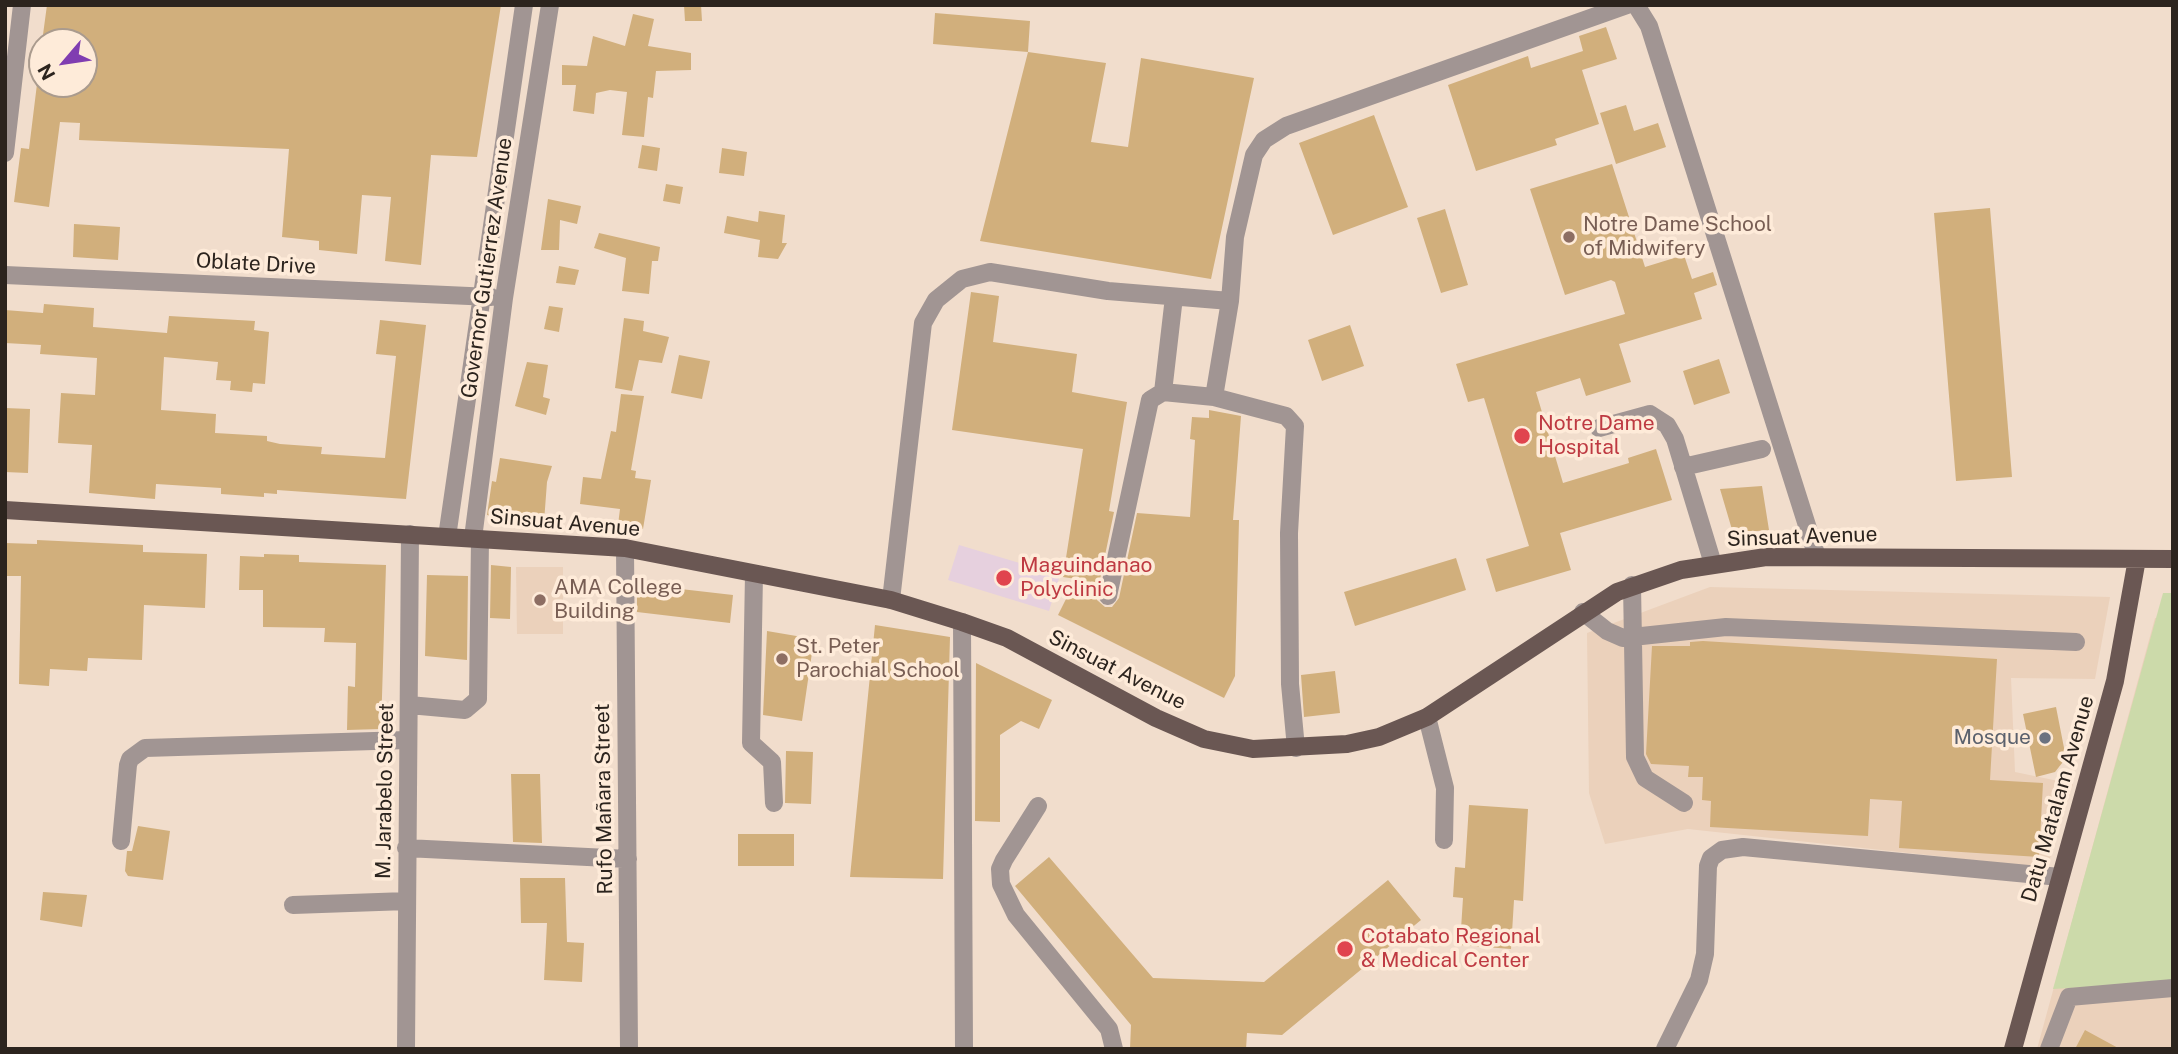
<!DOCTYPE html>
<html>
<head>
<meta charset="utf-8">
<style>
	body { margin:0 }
	#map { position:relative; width:2178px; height:1054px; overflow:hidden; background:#f1ddcc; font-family:"Public Sans",sans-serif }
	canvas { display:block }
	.frame { position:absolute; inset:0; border:7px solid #2c241e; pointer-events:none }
	.north { position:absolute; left:28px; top:28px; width:70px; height:70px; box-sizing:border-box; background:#feebd9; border:2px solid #aa9b8e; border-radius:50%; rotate:241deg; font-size:19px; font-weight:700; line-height:28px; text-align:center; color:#2c241e }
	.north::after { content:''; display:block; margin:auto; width:24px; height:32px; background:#803db1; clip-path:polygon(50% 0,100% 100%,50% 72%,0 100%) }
</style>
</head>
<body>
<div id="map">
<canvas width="2178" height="1054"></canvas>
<div class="frame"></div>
<div class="north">N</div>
</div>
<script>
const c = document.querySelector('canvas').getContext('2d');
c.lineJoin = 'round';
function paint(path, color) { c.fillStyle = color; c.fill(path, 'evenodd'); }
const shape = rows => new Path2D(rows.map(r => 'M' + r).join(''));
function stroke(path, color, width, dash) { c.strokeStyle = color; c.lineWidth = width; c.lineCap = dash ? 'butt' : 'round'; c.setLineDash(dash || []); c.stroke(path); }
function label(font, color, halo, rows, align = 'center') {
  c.font = font + ' "Public Sans",sans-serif'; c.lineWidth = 7; c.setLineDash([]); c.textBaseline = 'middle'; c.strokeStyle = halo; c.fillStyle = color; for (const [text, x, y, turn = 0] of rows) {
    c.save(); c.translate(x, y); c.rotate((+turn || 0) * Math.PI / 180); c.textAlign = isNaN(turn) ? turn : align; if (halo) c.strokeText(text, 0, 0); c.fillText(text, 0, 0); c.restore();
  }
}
paint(shape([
	[516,567,563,567,563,634,517,634],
	[1710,587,2110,597,2095,679,2011,678,2015,772,2073,784,2047,868,1688,829,1605,844,1589,793,1587,633],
	[2155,618,2173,618,2173,1049,2037,1049]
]), '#ebd1bb');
paint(shape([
	[959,545,1060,575,1049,611,948,580]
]), '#e6d0de');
paint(shape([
	[2163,593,2173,593,2173,982,2053,989]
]), '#ccdaaa');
paint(shape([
	[47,5,501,5,477,157,431,155,421,265,385,261,391,197,362,195,357,254,319,250,319,241,282,237,289,149,79,140,80,123,60,122,49,207,14,202,21,148,29,149,37,84,84,84,84,42,42,42],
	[684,5,701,5,702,21,685,21],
	[935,13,1030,21,1028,52,933,44],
	[633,14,654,19,648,46,691,53,691,70,656,71,653,98,648,97,644,137,622,135,627,92,610,90,596,93,594,114,573,111,576,85,562,85,562,65,587,66,593,36,625,46],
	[1606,27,1617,59,1582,70,1599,124,1555,139,1557,145,1476,171,1448,85,1528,56,1531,68,1583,51,1579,36],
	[1028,52,1106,63,1091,142,1128,147,1141,58,1254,78,1211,279,980,241],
	[1626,105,1634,131,1658,123,1666,147,1616,164,1600,113],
	[1374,115,1408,207,1333,235,1299,143],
	[642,145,660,148,657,171,638,168],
	[722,148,747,152,744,176,719,173],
	[1612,164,1645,267,1684,255,1692,279,1713,272,1717,285,1694,293,1702,319,1619,344,1631,382,1586,396,1580,378,1536,392,1563,483,1629,463,1628,458,1656,449,1672,500,1560,533,1571,570,1496,592,1486,559,1529,546,1484,398,1468,402,1456,364,1625,314,1615,282,1611,280,1565,295,1530,189],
	[666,184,683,187,680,204,663,201],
	[548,199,581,206,577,224,560,220,559,250,541,250],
	[1990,208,2012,477,1956,481,1934,213],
	[1445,209,1468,285,1441,293,1417,218],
	[759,211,785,215,782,243,787,243,778,259,758,257,760,240,724,233,727,216,758,222],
	[74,224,120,227,118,260,73,257],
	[599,233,660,247,658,261,652,261,649,294,622,291,626,258,594,248],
	[559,266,579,270,575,285,556,283],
	[971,292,999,296,993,342,1077,354,1072,392,1127,402,1109,511,1114,512,1097,594,1097,600,1105,607,1112,607,1119,598,1137,513,1190,517,1195,440,1190,439,1192,417,1209,418,1209,410,1241,416,1233,520,1239,520,1235,676,1224,698,1058,615,1076,579,1063,577,1083,449,952,430],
	[44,304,94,308,93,327,167,333,169,316,255,321,254,330,269,332,265,384,253,383,252,392,230,390,231,381,216,380,218,362,164,357,161,410,216,414,215,433,267,436,267,441,280,444,322,447,321,454,385,458,396,356,376,354,380,320,426,325,406,499,277,490,277,494,264,493,264,497,221,494,221,488,156,484,155,499,89,493,92,445,58,443,61,393,95,395,97,358,40,354,41,345,5,343,5,310,43,313],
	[549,306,563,308,559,332,544,329],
	[624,318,644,321,643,331,669,337,662,363,639,360,632,391,615,388],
	[1350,325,1364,366,1322,381,1308,340],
	[679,355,710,361,702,399,671,393],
	[1719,359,1730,393,1694,405,1683,371],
	[527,362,548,365,543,397,550,399,546,415,515,406],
	[621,394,644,396,631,470,636,471,635,478,651,480,643,529,618,525,620,509,580,504,583,477,601,479,611,431,616,432],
	[5,408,30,409,28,473,5,472],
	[500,458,552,466,547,482,544,522,487,515,492,481,496,482],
	[1762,486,1769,530,1733,533,1720,489],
	[37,540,143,545,143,552,207,554,205,608,144,605,142,660,88,658,87,671,50,669,49,686,19,684,21,576,5,576,5,543,37,544],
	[264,554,299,555,299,562,386,565,381,729,347,730,348,686,355,687,356,643,324,642,325,628,263,627,263,590,239,590,240,556,264,557],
	[1456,558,1466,590,1355,626,1344,592],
	[491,565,511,567,510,619,490,618],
	[427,575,468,576,467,660,425,656],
	[637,584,733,595,730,623,637,612],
	[875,625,950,637,943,879,850,877],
	[767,631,814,639,802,721,763,715],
	[1703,641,1997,659,1990,780,2043,783,2039,857,1899,848,1902,801,1870,799,1868,836,1710,827,1711,801,1702,800,1703,777,1688,777,1689,766,1651,764,1646,754,1652,646,1690,646,1690,642],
	[976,663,1052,700,1039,729,1021,721,1000,735,1000,822,975,821],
	[1335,671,1340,713,1304,717,1301,675],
	[2056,707,2066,758,2055,772,2036,777,2023,714],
	[786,751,813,752,811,804,785,803],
	[511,774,540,774,542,843,513,842],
	[1469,805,1528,809,1523,901,1514,900,1511,949,1460,945,1463,898,1453,897,1455,867,1465,868],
	[138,826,170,831,163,880,128,876,125,871,127,851,132,851],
	[738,834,794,834,794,866,738,866],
	[1049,857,1153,978,1264,982,1388,880,1421,920,1282,1035,1247,1033,1246,1049,1130,1049,1131,1025,1015,886],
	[520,878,565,878,567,942,584,943,582,982,544,980,547,923,521,923],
	[43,892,87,895,82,927,40,920],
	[2085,1030,2120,1049,2075,1049]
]), '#d1af7c');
stroke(shape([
	[1636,5,1649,26,1817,557],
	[5,153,22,5],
	[5,275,491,297],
	[1163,392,1174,297],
	[1599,428,1650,414,1667,425,1675,439,1713,564],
	[1683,467,1762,449],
	[447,537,524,5],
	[473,538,504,298,550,5],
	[625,548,629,1049],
	[754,574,751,743,772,762,774,803],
	[1632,585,1635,757,1645,778,1684,803],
	[1108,596,1150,400,1163,392,1214,397],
	[891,600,923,323,936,300,962,279,990,272,1108,291,1230,301],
	[1583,612,1607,631,1623,638,1726,627,2076,642],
	[962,622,964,1049],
	[409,705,465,710,478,699,480,539],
	[1427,717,1445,788,1444,840],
	[1296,748,1290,684,1289,533,1295,426,1286,416,1214,397,1230,301,1235,237,1254,155,1264,140,1286,126,1627,5],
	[1038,806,1004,860,1000,869,1001,884,1016,915,1109,1029,1114,1049],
	[121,841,128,765,130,759,145,748,407,740],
	[406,848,628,859],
	[293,905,407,901],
	[406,1049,410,534],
	[1665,1049,1699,980,1705,954,1708,866,1711,858,1722,850,1743,847,2060,877],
	[2049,1049,2069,997,2173,988]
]), '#a19593', 18);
stroke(shape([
	[5,510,625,548,891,600,962,622,1007,638,1156,718,1204,739,1253,749,1347,744,1379,737,1427,717,1617,592,1681,570,1766,557,2173,559],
	[2013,1049,2115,681,2137,559]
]), '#6a5753', 18);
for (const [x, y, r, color] of [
	[1569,237,7,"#8d6e63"],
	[1522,436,9,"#e0444e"],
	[1004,578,9,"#e0444e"],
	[540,600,7,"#8d6e63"],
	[782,659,7,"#8d6e63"],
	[2045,738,7,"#6b7280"],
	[1345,949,9,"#e0444e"]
]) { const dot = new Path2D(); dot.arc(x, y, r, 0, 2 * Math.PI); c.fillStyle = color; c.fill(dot); stroke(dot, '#feebd9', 2.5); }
label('21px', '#785e54', '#feebd9', [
	["Notre Dame School",1583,225],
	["of Midwifery",1583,249],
	["AMA College",554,588],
	["Building",554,612],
	["St. Peter",796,647],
	["Parochial School",796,671]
], 'left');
label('21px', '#2c241e', '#feebd9', [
	["Oblate Drive",256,264,3],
	["Governor Gutierrez Avenue",487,268,-82],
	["Sinsuat Avenue",565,523,5],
	["Sinsuat Avenue",1802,537,-2],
	["Sinsuat Avenue",1117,670,27],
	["M. Jarabelo Street",385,791,-89],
	["Rufo Mañara Street",604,799,-91],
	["Datu Matalam Avenue",2058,799,-74]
]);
label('21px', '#be3a42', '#feebd9', [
	["Notre Dame",1538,424],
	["Hospital",1538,448],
	["Maguindanao",1020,566],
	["Polyclinic",1020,590],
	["Cotabato Regional",1361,937],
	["& Medical Center",1361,961]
], 'left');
label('21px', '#5b616d', '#feebd9', [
	["Mosque",2031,738]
], 'right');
</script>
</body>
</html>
